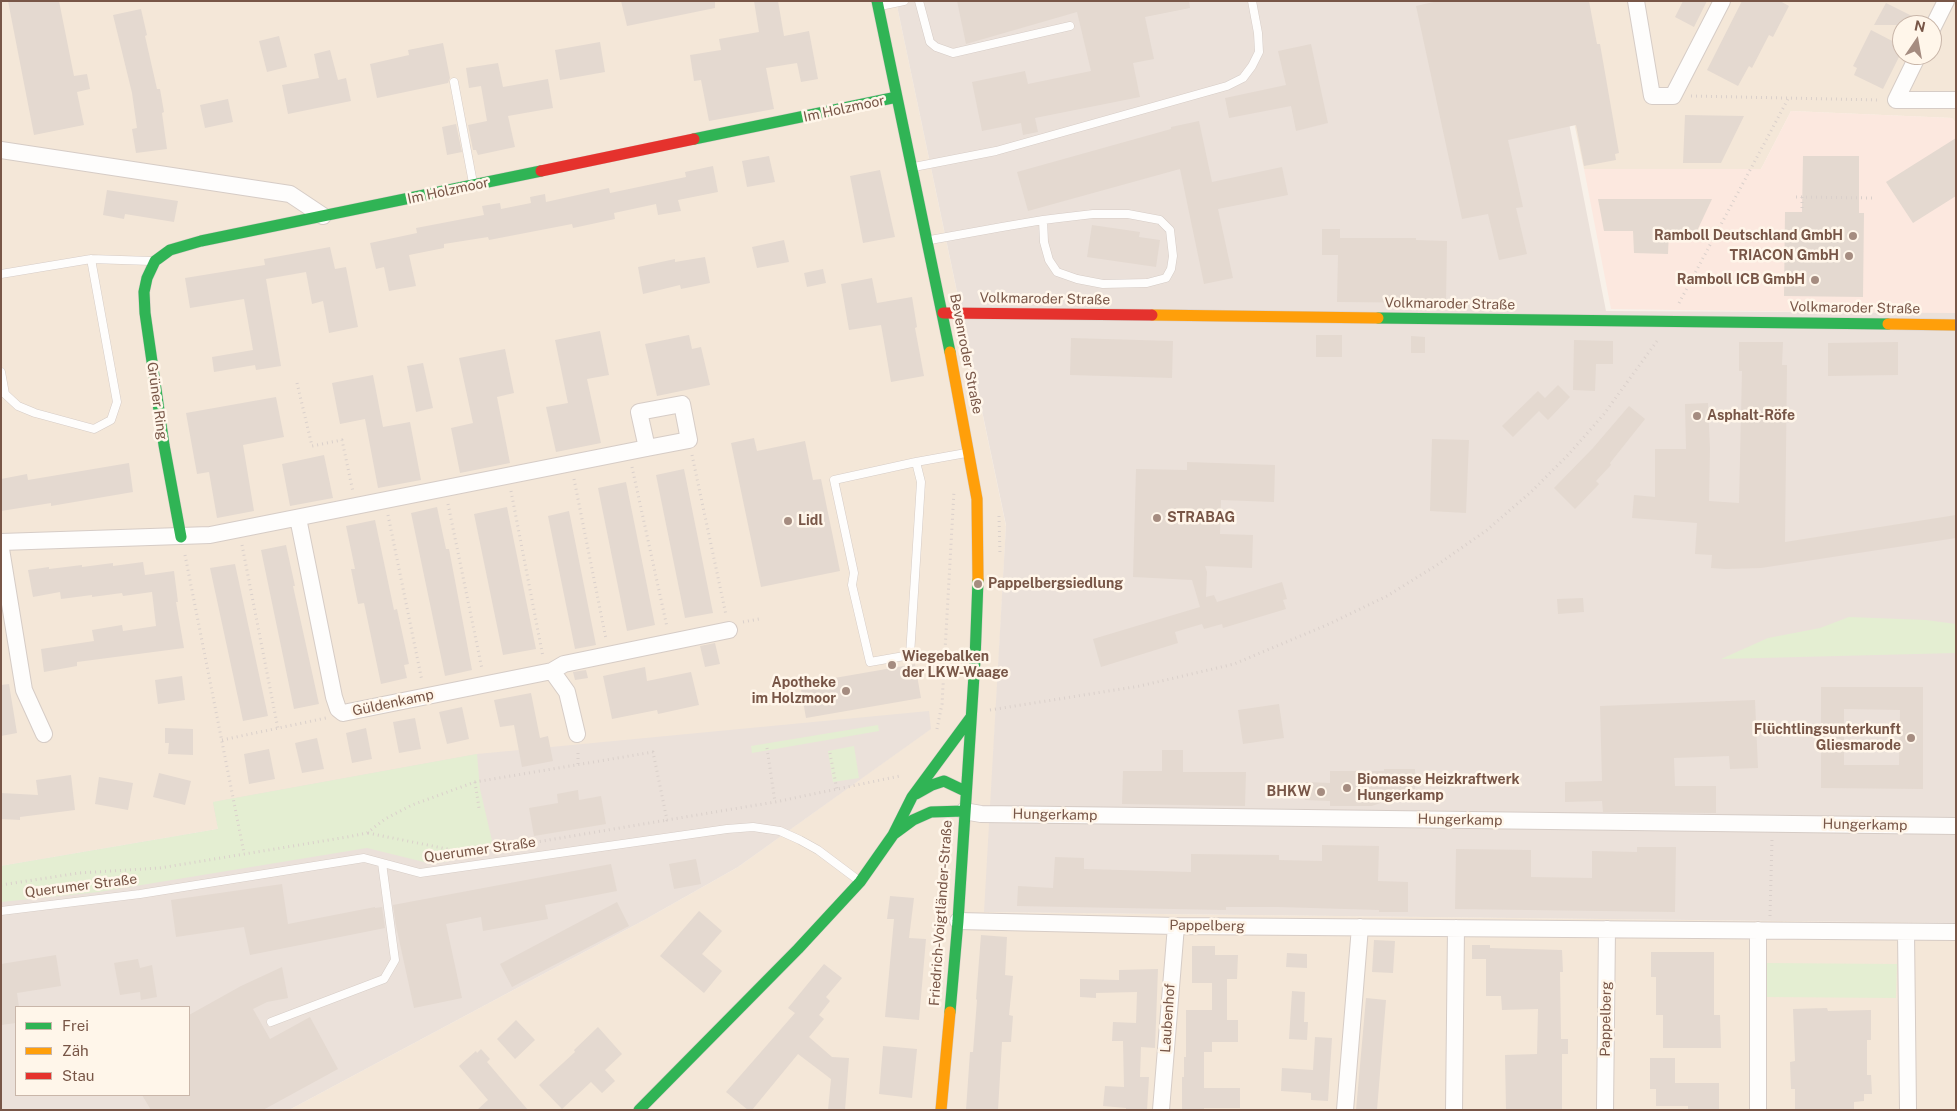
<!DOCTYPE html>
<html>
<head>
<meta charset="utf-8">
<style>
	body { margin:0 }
	#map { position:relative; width:1957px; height:1111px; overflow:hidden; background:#f8f1e9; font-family:"Public Sans",sans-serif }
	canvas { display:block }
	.frame { position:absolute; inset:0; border:2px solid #785647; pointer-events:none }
	.legend { position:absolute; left:15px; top:1006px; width:175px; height:90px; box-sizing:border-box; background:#fff6ea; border:1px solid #c9b6a9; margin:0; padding:6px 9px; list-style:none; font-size:15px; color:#785647 }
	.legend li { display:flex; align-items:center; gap:10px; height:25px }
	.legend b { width:25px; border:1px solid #c9b6a9 }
	.north { position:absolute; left:1892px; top:15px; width:50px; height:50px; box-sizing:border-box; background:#fff6ea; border:1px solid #c9b6a9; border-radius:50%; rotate:12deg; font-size:14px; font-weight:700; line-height:20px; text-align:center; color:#785647 }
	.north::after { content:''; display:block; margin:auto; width:18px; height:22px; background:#a58c80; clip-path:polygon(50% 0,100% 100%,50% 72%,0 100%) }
</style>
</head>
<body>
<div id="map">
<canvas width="1957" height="1111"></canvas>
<div class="frame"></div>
<ul class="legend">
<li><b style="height:6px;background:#30b455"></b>Frei</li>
<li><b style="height:6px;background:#ff9f0a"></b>Zäh</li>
<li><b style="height:6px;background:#e5322d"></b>Stau</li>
</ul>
<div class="north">N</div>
</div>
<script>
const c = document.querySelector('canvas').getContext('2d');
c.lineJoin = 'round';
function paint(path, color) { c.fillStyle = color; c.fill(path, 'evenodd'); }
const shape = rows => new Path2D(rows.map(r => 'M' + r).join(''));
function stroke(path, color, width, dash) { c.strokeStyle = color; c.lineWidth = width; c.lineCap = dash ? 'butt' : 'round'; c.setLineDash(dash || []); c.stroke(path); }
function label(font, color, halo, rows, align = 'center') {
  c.font = font + ' "Public Sans",sans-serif'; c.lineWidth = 5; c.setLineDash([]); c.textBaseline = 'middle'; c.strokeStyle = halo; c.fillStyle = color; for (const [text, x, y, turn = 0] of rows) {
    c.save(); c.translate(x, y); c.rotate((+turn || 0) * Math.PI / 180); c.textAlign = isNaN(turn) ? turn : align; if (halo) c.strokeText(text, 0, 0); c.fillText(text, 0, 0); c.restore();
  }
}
paint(shape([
	[1,1,896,1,1006,526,985,912,1956,923,1956,1110,289,1110,646,919,738,867,930,729,214,802,218,829,1,866],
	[1548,1,1956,1,1956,123,1952,118,1791,111,1761,169,1584,169],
	[1902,25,1932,25,1932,55,1902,55]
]), '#f4e7d8');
paint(shape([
	[1791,111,1952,118,1956,123,1956,314,1611,309,1584,169,1761,169]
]), '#fce8df');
paint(shape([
	[896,1,1545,1,1606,311,1956,313,1956,923,984,912,1006,525],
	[929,711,931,729,738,867,646,919,289,1110,1,1110,1,866,218,829,213,802,477,754],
	[16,1007,189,1007,189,1095,16,1095]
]), '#ebe1da');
paint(shape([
	[1849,617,1926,620,1956,624,1956,653,1721,659,1768,638,1820,628],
	[878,725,879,731,752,753,751,746],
	[854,746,859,778,833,782,828,751],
	[477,754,480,789,493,845,448,861,432,864,367,848,99,892,1,902,1,866,218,829,213,802],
	[1765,963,1897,964,1896,998,1765,997]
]), '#e4eed2');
paint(shape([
	[8,1,59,1,74,76,87,74,90,89,77,92,84,125,34,135],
	[621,1,715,1,715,8,627,26],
	[754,1,778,1,784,36,809,31,818,79,801,82,797,63,766,68,774,109,709,121,701,80,694,81,690,55,721,50,719,39,759,32],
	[957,1,1189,1,1190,8,1145,17,1154,59,1133,63,1140,97,1035,118,1038,132,1023,135,1021,123,982,131,972,82,1025,71,1028,84,1091,71,1077,12,966,44],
	[1438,1,1589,1,1597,44,1600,44,1619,153,1615,154,1616,160,1584,166,1576,125,1508,140,1523,207,1516,208,1527,254,1499,260,1488,214,1462,219,1416,6],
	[1683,1,1707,1,1694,27,1675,17],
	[1742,1,1780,1,1789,6,1773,37,1769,35,1752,68,1749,66,1738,86,1707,70],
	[1886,3,1924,22,1923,25,1874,25],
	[141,9,147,35,145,36,157,89,160,89,164,112,162,113,167,149,136,153,132,129,137,128,132,93,113,15],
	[1871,30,1902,46,1902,51,1883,89,1854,75,1857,68,1853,66],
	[279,36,287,67,267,72,259,41],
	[600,42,605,72,560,80,555,50],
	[443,43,450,78,448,83,377,98,370,64,409,55,408,50],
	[1311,44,1328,123,1296,131,1291,106,1229,118,1225,98,1286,85,1278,51],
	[330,50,338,80,346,78,351,101,288,114,282,85,319,78,314,54],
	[498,63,503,87,548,79,553,108,508,116,515,147,478,155,476,150,473,150,468,125,487,121,481,86,469,88,466,68],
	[228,99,233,122,205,128,200,105],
	[1685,115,1744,116,1721,163,1683,163],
	[1199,121,1212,182,1282,167,1288,195,1218,209,1233,278,1204,284,1180,169,1028,211,1017,172,1171,129,1171,127],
	[456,124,462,152,447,155,442,127],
	[1956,138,1956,196,1913,223,1886,182],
	[769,156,775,182,747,187,742,161],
	[1803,156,1859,156,1859,213,1864,213,1863,297,1784,296,1785,212,1802,212],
	[713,166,718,192,678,200,681,211,658,215,656,204,614,213,615,219,573,228,572,224,489,240,488,237,444,244,444,248,409,255,416,286,389,291,384,267,376,269,370,243,417,233,416,228,484,215,482,206,500,203,501,209,531,203,530,197,545,194,546,202,609,188,610,193,686,177,685,172],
	[880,170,895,237,863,243,850,176],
	[107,190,178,201,174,222,125,214,124,219,103,215],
	[1598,199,1712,199,1697,231,1669,230,1668,254,1634,253,1633,231,1604,231],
	[1092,225,1140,232,1139,237,1160,240,1156,267,1087,257],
	[1322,229,1340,229,1340,238,1416,238,1416,240,1447,241,1446,303,1337,302,1338,255,1322,255],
	[784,240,789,262,757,268,752,247],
	[330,247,335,269,346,267,358,327,329,333,323,301,312,304,306,272,266,279,281,366,256,370,255,365,214,372,212,357,253,350,244,299,190,308,185,278,265,265,264,259],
	[705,257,710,283,681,289,680,285,643,294,638,267,675,259,675,262],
	[823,269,826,283,807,287,804,273],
	[872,278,877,303,912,297,917,327,915,328,924,376,891,382,881,325,849,330,841,284],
	[600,331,609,375,587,379,601,443,556,452,546,407,568,403,555,340],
	[689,335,692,349,701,347,710,385,657,396,645,344],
	[1316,335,1342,335,1342,357,1316,357],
	[1411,336,1425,337,1425,353,1411,353],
	[1071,338,1173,341,1172,378,1070,375],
	[1574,340,1613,341,1613,364,1596,364,1595,391,1573,390],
	[1739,342,1783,342,1782,365,1787,365,1785,542,1956,515,1956,538,1761,568,1726,569,1711,568,1712,555,1695,554,1697,523,1632,518,1634,495,1655,497,1655,449,1686,449,1685,404,1708,403,1710,449,1709,501,1739,503,1742,371,1739,371],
	[1898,342,1898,375,1828,376,1828,343],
	[505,349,514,393,497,397,510,463,460,473,451,428,473,423,459,358],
	[423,363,433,408,416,412,407,366],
	[373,375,383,427,410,422,421,480,378,488,365,419,340,424,332,383],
	[1558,385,1570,397,1548,420,1539,411,1513,437,1502,426,1538,391,1545,398],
	[276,397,284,437,243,445,254,511,217,518,209,472,197,474,186,413],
	[1629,406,1645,419,1610,463,1611,465,1596,481,1599,484,1575,509,1554,488,1593,448],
	[754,438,757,451,805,441,813,480,821,479,840,571,761,587,731,443],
	[1432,439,1469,440,1466,513,1430,511],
	[324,455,333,498,290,506,282,464],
	[1187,462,1275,465,1274,502,1221,500,1220,534,1253,535,1252,568,1205,566,1207,572,1206,597,1214,595,1217,602,1282,582,1287,599,1283,600,1286,609,1223,628,1222,624,1204,629,1202,624,1175,632,1178,643,1101,667,1093,639,1200,607,1192,580,1133,577,1136,469,1187,470],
	[129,463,133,492,51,506,51,503,1,511,1,479,27,474,28,480],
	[684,469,713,613,685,618,656,475],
	[626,482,655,625,627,631,598,488],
	[437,507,446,549,449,549,472,670,445,676,411,513],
	[507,507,536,649,503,655,474,514],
	[569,511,596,645,575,649,548,516],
	[375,520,394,610,397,609,409,664,404,665,407,678,381,684,364,603,358,604,351,569,355,569,346,526],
	[286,545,295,586,293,586,319,704,294,709,261,550],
	[143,562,145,575,174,571,178,602,176,602,184,648,77,662,77,666,44,672,41,649,94,641,92,630,122,625,123,631,156,626,152,592,123,596,122,593,92,597,92,595,61,599,60,592,33,597,28,570,49,567,49,569,82,565,82,567,113,563,113,566],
	[235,564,268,716,243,721,210,568],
	[1583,598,1584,612,1558,614,1557,599],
	[715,643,720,664,705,667,700,646],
	[915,664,921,698,806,718,800,684],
	[645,667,647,681,691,672,699,705,658,714,657,710,612,719,603,676],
	[586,670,588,678,575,680,573,672],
	[182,676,185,700,158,704,155,680],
	[9,684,17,733,1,736,1,685],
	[1821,687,1923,687,1923,789,1821,788],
	[1844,709,1900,710,1899,765,1844,765],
	[531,693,540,738,548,736,553,761,522,767,514,725,500,727,494,700],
	[1755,700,1758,768,1730,769,1729,756,1674,758,1675,786,1716,786,1716,813,1603,812,1602,801,1565,802,1565,782,1602,781,1600,706],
	[1279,704,1284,738,1243,744,1238,710],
	[462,707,469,739,447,744,439,712],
	[415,718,421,749,399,753,393,722],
	[165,728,193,729,193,755,168,754,169,743,165,743],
	[366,728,372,759,352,763,346,733],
	[317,738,324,769,302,773,295,743],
	[269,749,275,779,249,784,244,754],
	[1162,750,1183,750,1183,772,1246,772,1245,806,1122,804,1123,771,1162,771],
	[1384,769,1415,769,1415,802,1383,802,1372,806,1330,806,1330,801,1305,800,1305,782,1330,783,1330,771,1384,771],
	[159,773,191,781,185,805,153,797],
	[71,775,75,810,20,817,20,820,1,819,1,793,38,795,36,780],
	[99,777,133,783,128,810,95,804],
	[578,790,579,800,601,796,606,824,534,836,529,808,558,803,557,794],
	[1322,845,1379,846,1378,881,1408,882,1408,912,1379,912,1379,910,1278,907,1226,907,1226,910,1017,906,1018,886,1053,888,1055,857,1084,858,1084,869,1191,872,1191,854,1279,855,1279,860,1322,861],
	[1637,847,1676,847,1675,912,1455,909,1456,849,1531,850,1531,877,1592,878,1592,851,1637,852],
	[696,859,701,884,674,889,669,864],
	[611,864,617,891,545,905,548,919,483,931,481,917,446,924,462,998,414,1008,396,926,393,905],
	[282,884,288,924,375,907,375,908,382,907,385,928,250,955,244,927,176,937,171,900],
	[890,896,914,898,909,938,926,939,919,1020,885,1017,894,919,887,919],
	[617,902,629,926,512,987,500,964],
	[699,911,722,931,702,954,722,971,704,993,660,956],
	[981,935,1007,937,1005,975,1013,976,1009,1015,1013,1016,1011,1042,1002,1042,998,1110,966,1110,970,1052,973,1052,977,1000,976,999],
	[1374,940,1395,941,1393,973,1372,972],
	[1472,945,1490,945,1490,948,1562,950,1563,972,1560,972,1561,1039,1568,1039,1568,1054,1562,1054,1562,1110,1506,1110,1505,1055,1537,1054,1538,1009,1502,1010,1501,996,1486,996,1486,959,1472,959],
	[1192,946,1215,946,1215,955,1238,955,1237,979,1227,979,1227,1020,1238,1020,1238,1042,1212,1042,1212,1052,1204,1052,1204,1088,1240,1088,1240,1108,1204,1108,1204,1110,1182,1110,1182,1077,1184,1077,1184,1057,1186,1057,1186,1010,1212,1010,1212,983,1192,983],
	[1651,952,1714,952,1714,1015,1720,1015,1721,1048,1663,1048,1663,1015,1656,1015,1656,977,1651,977],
	[1287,953,1307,954,1307,968,1286,967],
	[56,955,61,986,17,993,19,1007,16,1007,16,1023,1,1025,1,964],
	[138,959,140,968,152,965,157,997,141,1000,140,992,120,995,114,963],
	[824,964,842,978,826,997,830,1001,819,1015,824,1019,809,1037,832,1057,849,1058,845,1110,828,1110,831,1079,798,1054,752,1110,748,1110,726,1092,795,1013,788,1008],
	[282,967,288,998,267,1002,253,1009,270,1039,310,1017,338,1069,263,1110,151,1110,142,1095,189,1095,189,1015,241,986],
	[1158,969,1155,1048,1141,1047,1140,1077,1149,1077,1147,1110,1126,1110,1126,1108,1103,1106,1105,1086,1124,1087,1123,1041,1112,1041,1113,1022,1136,1023,1137,992,1096,993,1096,998,1080,997,1080,979,1119,980,1119,970],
	[1292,991,1305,992,1304,1022,1308,1022,1307,1040,1289,1039],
	[1366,998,1386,1000,1377,1110,1356,1110],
	[1827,1008,1828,1011,1871,1010,1871,1040,1867,1040,1867,1075,1871,1075,1872,1094,1864,1094,1864,1101,1854,1102,1854,1110,1795,1110,1795,1089,1791,1089,1790,1062,1795,1061,1793,1009],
	[516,1020,535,1040,515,1059,497,1039],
	[598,1027,622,1054,605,1070,615,1081,602,1093,591,1082,562,1109,539,1085,575,1052,574,1050],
	[1315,1037,1332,1038,1328,1101,1311,1100,1311,1093,1281,1091,1282,1068,1313,1070],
	[883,1046,917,1049,912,1098,879,1094],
	[481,1049,490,1059,487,1062,528,1110,477,1110,488,1100,459,1066,476,1051,477,1053],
	[1650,1058,1675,1058,1675,1083,1719,1083,1719,1110,1688,1110,1688,1106,1656,1106,1656,1089,1650,1089]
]), '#e4d9d0');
const lane = shape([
	[919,1,930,42,936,47,953,53,1070,26],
	[880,6,904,1],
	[454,82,473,183],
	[914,167,996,151,1227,86,1243,78,1252,66,1259,52,1258,33,1252,1],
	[930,240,1002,227,1043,220,1059,218,1093,214,1128,214,1160,220,1170,230,1173,256,1171,269,1166,278,1147,283,1103,284,1077,279,1057,272,1049,260,1044,242,1043,220],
	[1,274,91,259,151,261],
	[1,372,5,394,18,406,35,413,94,429,111,420,117,402,91,259],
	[916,462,921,482,910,655,870,662,852,585,854,573,834,480,916,462,966,453],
	[1,911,140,894,364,858,420,873,727,829,753,827,780,831,800,840,818,850,858,880],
	[271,1022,384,979,395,960,382,863]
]);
const street = shape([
	[1636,1,1652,96,1673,96,1722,1],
	[1932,29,1946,1],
	[1918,55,1896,100,1956,100],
	[1,150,290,194,323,216],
	[298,518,334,697,338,709,343,713,552,671,564,664,729,630],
	[1,542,210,535,647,448,689,440,682,404,639,412,647,448],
	[1,549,24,690,44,734],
	[552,671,567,692,577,734],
	[964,811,981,814,1956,826],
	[958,921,1176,926,1956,932],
	[1906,932,1908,1110],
	[1161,1110,1176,926],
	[1345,1110,1360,927],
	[1454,1110,1456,928],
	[1605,1110,1607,929],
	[1758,1110,1758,930]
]);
const fast = shape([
	[877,1,950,352],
	[694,139,897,97],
	[1378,318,1888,324],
	[181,537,164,445,145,313,144,292,147,278,155,261,170,250,201,241,541,171],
	[916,794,932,785,944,781,965,791],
	[894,834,913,820,931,812,964,811],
	[950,1012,958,921,975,660,978,580],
	[639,1110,798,949,860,882,893,835,912,797,971,717]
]);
const slow = shape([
	[1152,315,1378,318],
	[1888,324,1956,325],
	[950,352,977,499,978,580],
	[941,1110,950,1012]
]);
const jam = shape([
	[541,171,694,139],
	[943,313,1152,315]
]);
stroke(lane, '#d6ccc6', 9);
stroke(street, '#d6ccc6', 18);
stroke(fast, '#d6ccc6', 12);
stroke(slow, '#d6ccc6', 12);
stroke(jam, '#d6ccc6', 12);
stroke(shape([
	[1691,96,1880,100],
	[1796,197,1873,198],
	[1802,197,1802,212],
	[1679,303,1788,99],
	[297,383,312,446,342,440,353,492],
	[692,455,726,615],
	[632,467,667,627],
	[574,479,606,639],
	[511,491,543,657],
	[448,504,482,669],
	[388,515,422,681],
	[999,516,1000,554],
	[242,545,278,729],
	[185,555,244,853],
	[743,622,759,619],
	[990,710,1140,686,1234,664,1329,624,1387,596,1437,565,1487,530,1532,491,1568,455,1604,414,1657,341],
	[937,729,942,704,954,491],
	[222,740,326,718],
	[767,748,775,802],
	[830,753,837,790],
	[578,764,578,749],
	[475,782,479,808],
	[368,833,467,853],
	[525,844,667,820],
	[1,885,79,873,160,868,347,837,367,833,385,819,412,805,475,782,653,752,667,820,775,802,900,776],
	[1770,916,1772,839]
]), '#dad0cb', 3, [1, 4]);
stroke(lane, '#fefdfc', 8);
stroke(street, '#fefdfc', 16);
stroke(fast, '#30b455', 11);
stroke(slow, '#ff9f0a', 11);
stroke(jam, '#e5322d', 11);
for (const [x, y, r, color] of [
	[1853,236,5,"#a58c80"],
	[1849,256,5,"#a58c80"],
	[1815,280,5,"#a58c80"],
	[1697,416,5,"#a58c80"],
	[1157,518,5,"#a58c80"],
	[788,521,5,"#a58c80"],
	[978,584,5,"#a58c80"],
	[892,665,5,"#a58c80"],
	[846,691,5,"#a58c80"],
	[1911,738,5,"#a58c80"],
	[1347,788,5,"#a58c80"],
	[1321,792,5,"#a58c80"]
]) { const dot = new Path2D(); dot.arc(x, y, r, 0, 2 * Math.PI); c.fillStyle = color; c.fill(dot); stroke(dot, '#fff6ea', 2); }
label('14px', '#785647', '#fff6ea', [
	["Im Holzmoor",844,109,-12],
	["Im Holzmoor",448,191,-12],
	["Volkmaroder Straße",1045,299,1],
	["Volkmaroder Straße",1450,304,1],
	["Volkmaroder Straße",1855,308,1],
	["Bevenroder Straße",966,354,79],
	["Grüner Ring",157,401,82],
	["Güldenkamp",393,703,-12],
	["Hungerkamp",1055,815,1],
	["Hungerkamp",1460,820,1],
	["Hungerkamp",1865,825,1],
	["Querumer Straße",480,850,-8],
	["Querumer Straße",81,886,-7],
	["Friedrich-Voigtländer-Straße",941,913,-86],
	["Pappelberg",1207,926,1],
	["Laubenhof",1168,1018,-86],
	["Pappelberg",1606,1019,-89]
]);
label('bold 14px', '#785647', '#fff6ea', [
	["Ramboll Deutschland GmbH",1843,236],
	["TRIACON GmbH",1839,256],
	["Ramboll ICB GmbH",1805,280],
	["Asphalt-Röfe",1707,416,"left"],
	["STRABAG",1167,518,"left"],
	["Lidl",798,521,"left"],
	["Pappelbergsiedlung",988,584,"left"],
	["Wiegebalken",902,657,"left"],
	["der LKW-Waage",902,673,"left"],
	["Apotheke",836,683],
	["im Holzmoor",836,699],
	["Flüchtlingsunterkunft",1901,730],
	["Gliesmarode",1901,746],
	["Biomasse Heizkraftwerk",1357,780,"left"],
	["Hungerkamp",1357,796,"left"],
	["BHKW",1311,792]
], 'right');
</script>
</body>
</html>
